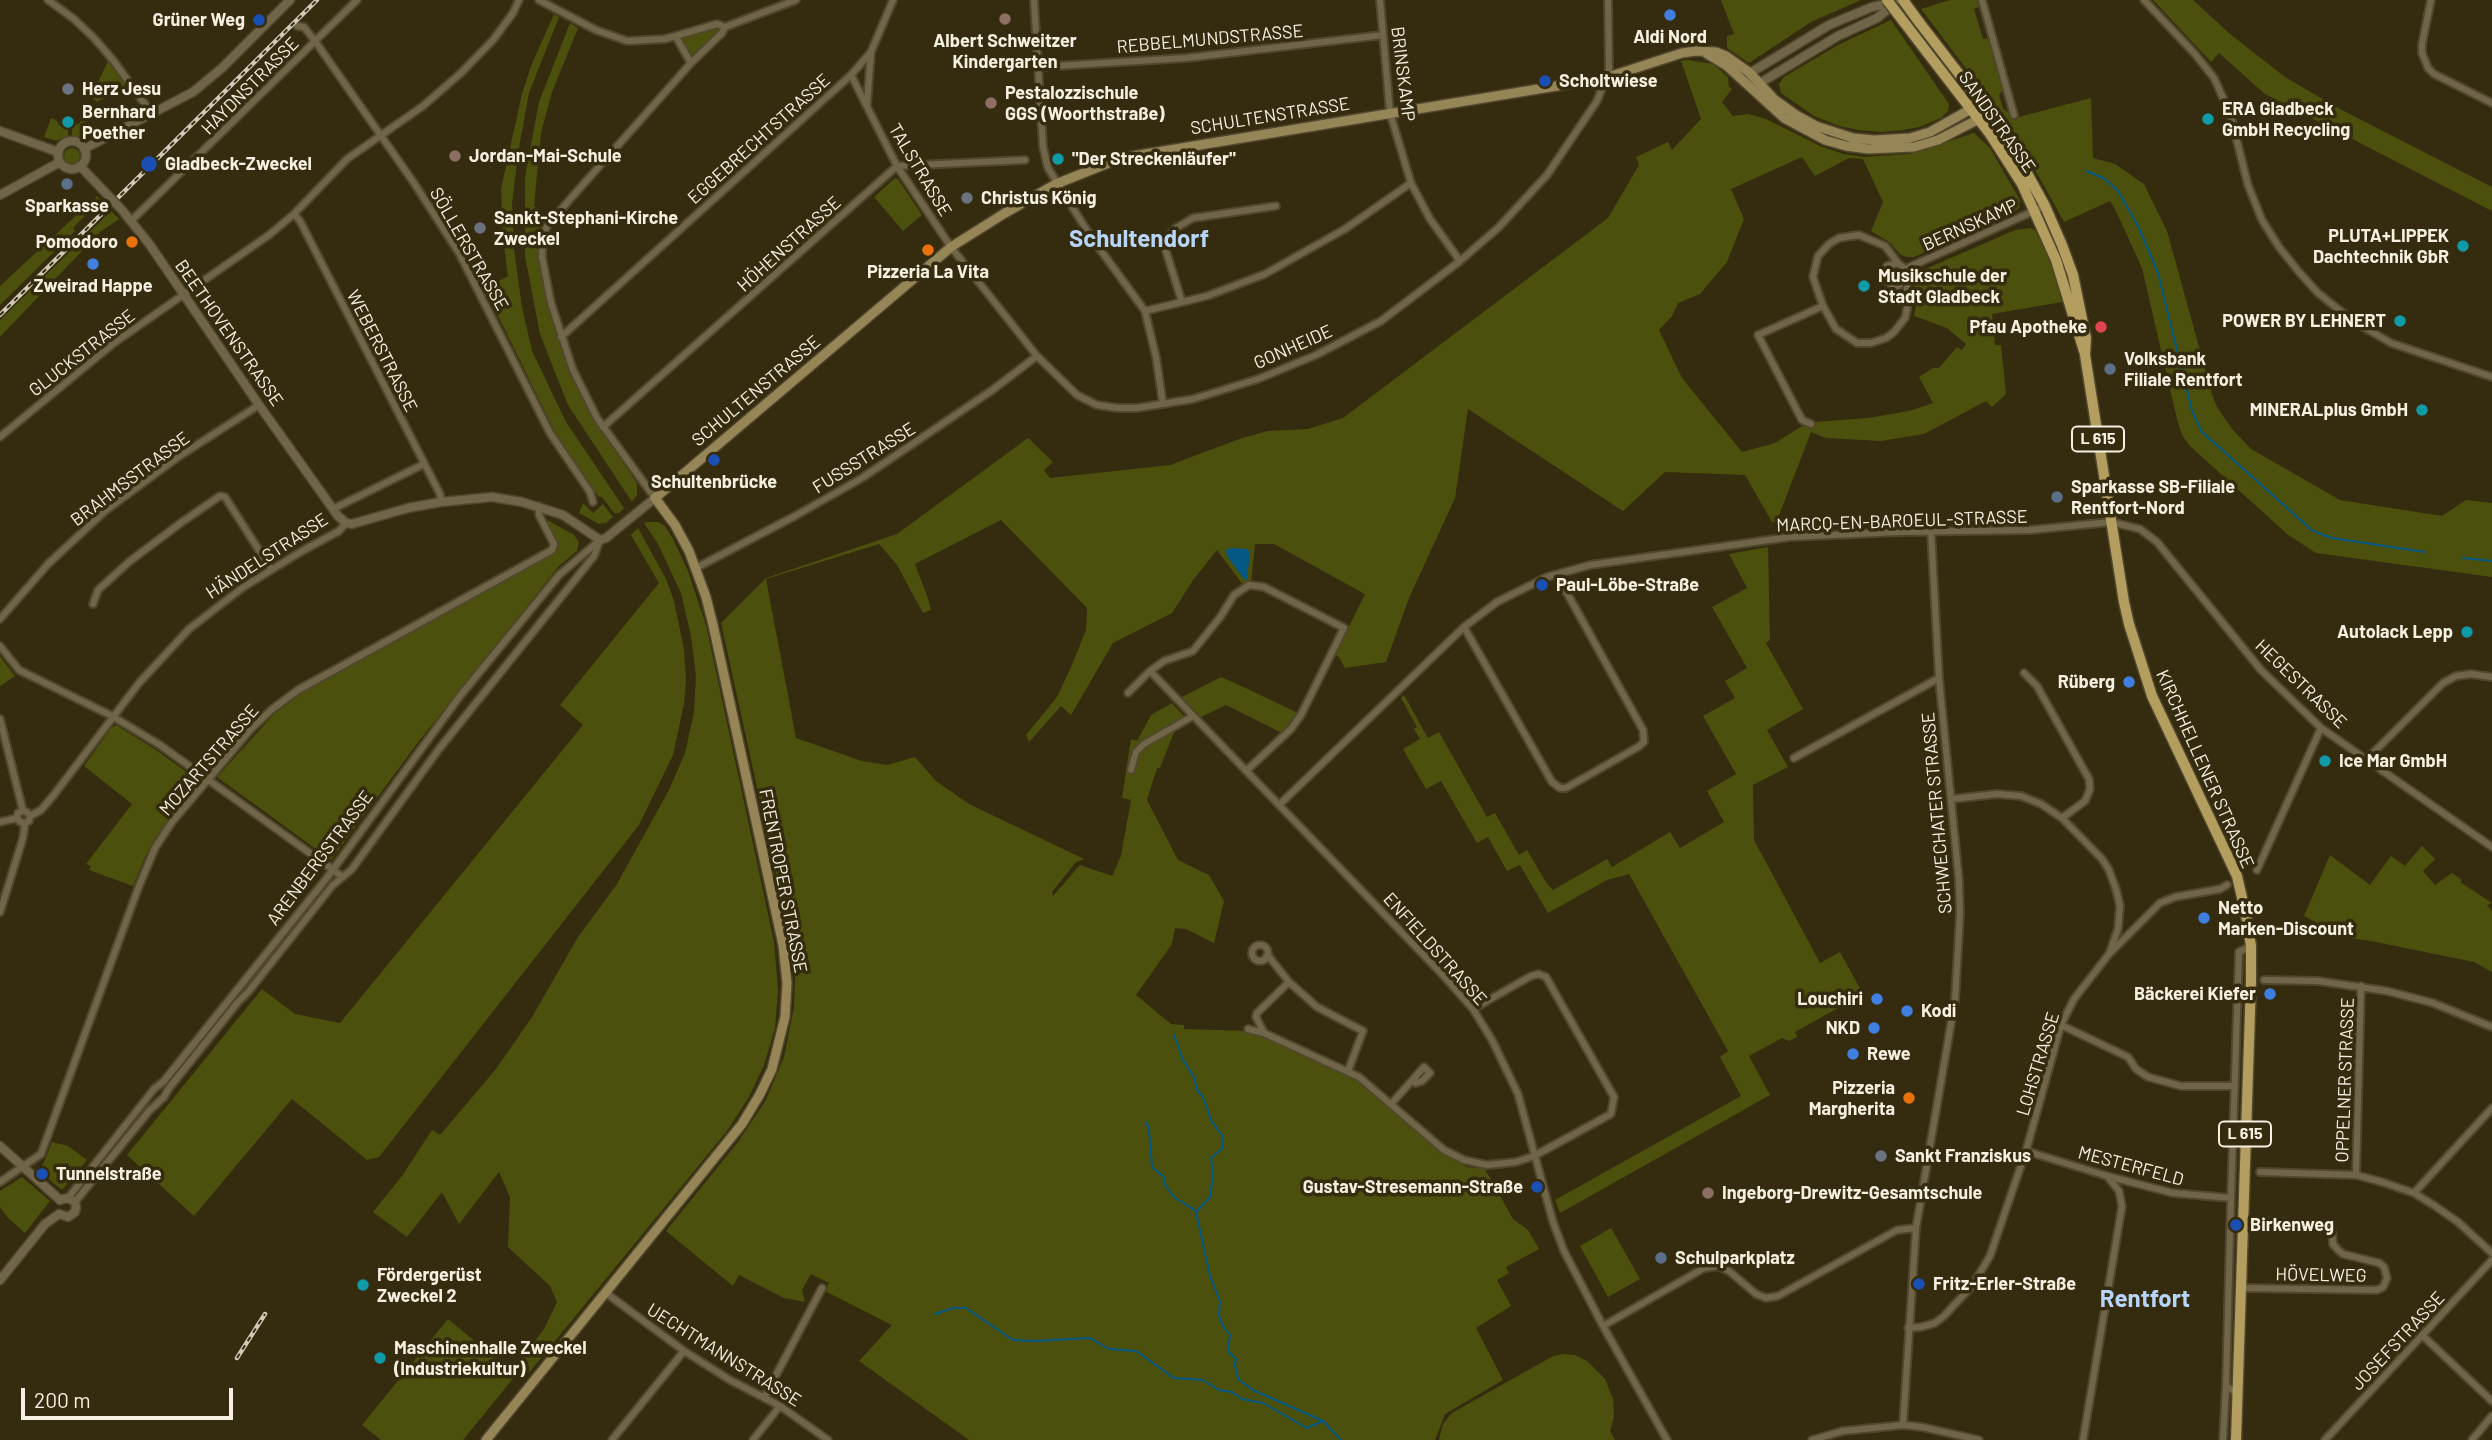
<!DOCTYPE html>
<html>
<head>
<meta charset="utf-8">
<style>
	body { margin:0 }
	#map { position:relative; width:2492px; height:1440px; overflow:hidden; background:#352c10; font-family:Barlow,sans-serif }
	canvas { display:block }
	.scale { position:absolute; left:21px; top:1388px; width:212px; height:32px; box-sizing:border-box; border:4px solid #f6f0e0; border-top:0; padding-left:9px; font-size:21px; line-height:24px; white-space:nowrap; color:#f6f0e0; -webkit-text-stroke:5px #352c10; paint-order:stroke }
</style>
</head>
<body>
<div id="map">
<canvas width="2492" height="1440"></canvas>
<div class="scale">200 m</div>
</div>
<script>
const c = document.querySelector('canvas').getContext('2d');
c.lineJoin = 'round';
function paint(path, color) { c.fillStyle = color; c.fill(path, 'evenodd'); }
const shape = rows => new Path2D(rows.map(r => 'M' + r).join(''));
function stroke(path, color, width, dash) { c.strokeStyle = color; c.lineWidth = width; c.lineCap = dash ? 'butt' : 'round'; c.setLineDash(dash || []); c.stroke(path); }
function label(font, color, halo, rows, align = 'center') {
  c.font = font + ' Barlow,sans-serif'; c.lineWidth = 7; c.setLineDash([]); c.textBaseline = 'middle'; c.strokeStyle = halo; c.fillStyle = color; for (const [text, x, y, turn = 0] of rows) {
    c.save(); c.translate(x, y); c.rotate((+turn || 0) * Math.PI / 180); c.textAlign = isNaN(turn) ? turn : align; if (halo) c.strokeText(text, 0, 0); c.fillText(text, 0, 0); c.restore();
  }
}
paint(shape([
	[1721,0,1861,0,1811,22,1749,63,1727,48,1727,36,1734,34],
	[1950,0,1979,0,1981,6,1974,9,1983,39,1989,38,2003,90,1999,95,2003,109,2009,113,2011,119,2091,98,2093,158,2115,164,2144,184,2167,231,2212,394,2217,407,2232,429,2251,449,2340,500,2442,516,2466,500,2492,503,2492,577,2316,553,2287,534,2190,446,2182,435,2177,419,2142,268,2115,209,2110,201,2064,222,2014,132,1921,9],
	[2153,0,2193,0,2230,34,2285,77,2338,108,2492,187,2492,211,2265,94,2219,53,2211,62],
	[554,14,559,17,529,93,518,153,512,204,514,250,522,307,532,351,566,422,624,508,619,513,614,513,602,497,599,497,559,440,482,283,493,277,499,281,508,276,503,238,501,189,522,94,531,66],
	[1891,20,1949,104,1948,111,1941,118,1919,127,1903,130,1881,132,1858,130,1839,126,1814,116,1781,93,1779,84,1784,77,1838,45],
	[570,23,578,28,552,92,541,133,534,206,547,218,538,237,538,254,547,304,564,356,588,411,637,483,637,495,632,502,568,405,540,334,525,256,525,177,539,102],
	[716,28,719,30,719,33,694,55,690,55,682,39],
	[1688,60,1713,64,1728,77,1729,87,1732,89,1722,102,1733,116,1748,114,1766,119,1822,147,1844,154,1864,157,1909,154,1974,133,1990,148,2020,200,2019,208,2012,213,1914,257,1907,257,1901,255,1889,242,1871,231,1883,202,1863,159,1849,158,1815,176,1802,157,1731,189,1744,219,1727,262,1700,294,1678,303,1672,316,1659,330,1682,378,1742,452,1775,443,1802,426,1803,416,1815,422,1868,418,1909,411,1933,403,1919,377,1933,368,1939,368,1957,347,1962,350,1966,344,1947,328,1914,316,1916,306,1913,287,1914,278,1921,271,2015,230,2030,228,2035,230,2053,267,2062,302,1992,314,1995,345,2001,345,2006,394,1992,407,1986,401,1924,434,1881,441,1826,438,1811,432,1776,523,1772,522,1745,475,1665,472,1623,511,1468,409,1455,498,1409,598,1386,662,1345,668,1339,657,1335,655,1365,594,1274,544,1255,544,1251,583,1243,585,1217,550,1193,580,1172,613,1113,643,1071,715,1061,706,1029,742,1026,735,1057,697,1071,667,1086,630,1087,608,1001,520,915,564,929,601,931,610,923,613,897,565,879,544,766,579,796,738,862,761,887,765,915,757,936,781,969,804,1084,859,1076,862,1052,892,1053,896,1080,865,1112,876,1121,856,1131,800,1122,798,1131,739,1137,741,1151,715,1172,703,1190,723,1175,730,1160,768,1157,768,1147,800,1178,860,1209,875,1224,901,1214,943,1186,929,1175,928,1172,944,1136,995,1171,1024,1184,1025,1184,1029,1250,1031,1264,1035,1340,1069,1366,1084,1440,1153,1467,1167,1485,1169,1513,1219,1528,1230,1539,1249,1506,1267,1509,1273,1497,1280,1511,1306,1476,1328,1503,1380,1445,1414,1435,1440,969,1440,859,1361,892,1325,825,1291,829,1283,811,1274,802,1290,805,1302,784,1298,739,1275,733,1286,666,1231,738,1142,766,1100,784,1057,794,1007,795,977,787,924,721,623,766,578,897,534,1028,438,1053,462,1044,470,1050,478,1170,465,1242,438,1268,431,1308,429,1343,418,1608,218,1639,165,1636,157,1668,142,1672,150,1701,119,1681,61],
	[108,61,126,86,97,102,91,97],
	[86,117,89,119,84,124,91,137,85,138,72,136,72,126,80,123,82,118],
	[51,118,56,120,60,126,68,126,68,136,56,141,44,137],
	'64 156a8 8 0 1 1 16 0a8 8 0 1 1-16 0Z',
	[895,178,898,179,922,215,903,231,874,197],
	[97,196,100,200,73,228,75,231,0,305,0,286],
	[111,211,119,219,100,232,0,337,0,320],
	[583,503,593,513,603,504,613,517,606,523,599,524,579,513],
	[544,518,574,535,579,542,577,551,559,566,419,741,331,860,217,777,274,714,302,693,341,669,554,552,558,545],
	[648,522,658,522,665,526,673,539,688,571,706,625,774,942,778,990,775,1028,764,1065,749,1097,727,1131,523,1380,513,1370,544,1329,557,1302,550,1286,508,1247,510,1197,499,1172,459,1224,442,1192,407,1237,373,1212,402,1176,432,1130,440,1135,496,1069,532,1017,578,937,617,884,669,790,685,753,694,712,696,676,691,636,681,593,658,544,644,523],
	[638,528,666,579,674,601,684,649,686,681,684,704,673,755,639,825,379,1157,367,1160,292,1099,194,1216,127,1155,262,989,295,1014,340,1023,583,725,560,705,659,583,631,535],
	[1768,547,1770,640,1766,643,1803,709,1767,730,1788,767,1753,785,1754,840,1820,963,1840,952,1863,994,1795,1032,1797,1037,1789,1041,1782,1038,1749,1056,1770,1095,1560,1213,1555,1200,1741,1096,1720,1057,1728,1051,1629,874,1607,880,1548,913,1520,865,1507,871,1488,837,1477,843,1441,781,1426,789,1403,749,1420,739,1414,729,1417,727,1401,698,1404,695,1428,738,1439,732,1487,817,1495,813,1519,855,1527,850,1547,884,1553,890,1607,859,1612,867,1670,832,1680,848,1724,822,1707,791,1736,774,1703,716,1735,698,1725,681,1747,668,1712,607,1747,588,1729,554],
	[0,656,15,676,0,686],
	[1221,677,1237,684,1298,713,1282,733,1226,705,1201,717,1182,697],
	[116,725,156,750,199,781,156,837,145,857,133,886,89,870,91,866,86,864,132,804,84,766,111,728],
	[2422,846,2435,859,2423,871,2435,885,2452,873,2462,880,2460,882,2492,903,2487,905,2492,911,2492,972,2474,962,2371,941,2343,937,2304,916,2330,855,2370,885,2391,856,2405,866],
	[52,1142,68,1146,87,1160,62,1190,40,1172],
	[22,1177,50,1201,25,1233,7,1217,0,1207,0,1191],
	[1611,1228,1640,1279,1608,1297,1580,1246],
	[448,1319,516,1375,463,1440,381,1440,362,1425],
	[1563,1354,1575,1355,1587,1361,1605,1379,1613,1399,1614,1417,1610,1431,1615,1440,1439,1440,1443,1424,1452,1413,1553,1356]
]), '#4b500c');
paint(shape([
	[1231,548,1247,549,1250,552,1247,580,1243,578,1227,556,1226,550]
]), '#045884');
stroke(shape([
	[2087,171,2105,179,2118,191,2139,228,2158,273,2192,411,2202,432,2313,531,2332,538,2425,552],
	[2463,558,2492,561],
	[1174,1035,1183,1060,1194,1077,1197,1090,1203,1097,1212,1122,1222,1135,1223,1148,1211,1158,1213,1176,1210,1197,1196,1212,1210,1276,1220,1301,1219,1316,1223,1326,1230,1335,1228,1351,1237,1360,1234,1363,1239,1380,1253,1390,1323,1421],
	[1146,1122,1149,1129,1152,1167,1164,1177,1165,1185,1174,1197,1196,1211],
	[935,1314,953,1308,966,1308,1013,1340,1034,1341,1090,1338,1109,1349,1136,1351,1174,1378,1203,1380,1219,1390,1232,1392,1242,1399,1263,1403,1307,1428,1323,1421,1341,1440]
]), '#045884', 2);
const minor = shape([
	[48,0,74,19,94,38,113,60,152,114],
	[539,0,596,30,627,41,665,39,717,24,725,27],
	[1034,0,1043,147,1048,168,1091,237,1145,311,1156,357,1163,404],
	[1380,0,1390,113,1411,183,1430,219,1460,261],
	[1982,0,2014,115],
	[2144,0,2195,54,2214,78,2230,113,2248,185,2262,220,2279,247,2299,272,2318,293,2353,321,2391,343,2492,377],
	[2431,0,2422,44,2422,53,2428,68,2434,74,2492,103],
	[297,26,304,27,315,41,414,183,459,253,550,433,590,492,593,502],
	[676,37,691,63],
	[871,52,851,75,897,166,951,247,1037,356,1077,395,1097,405,1118,408,1137,408,1193,399,1258,379,1316,355,1381,321,1460,261,1499,227,1547,175,1597,101,1609,70,1608,0],
	[1039,67,1186,58,1383,35],
	[867,105,871,52,893,0],
	[294,214,300,221,440,494,441,502],
	[132,220,357,0],
	[1859,235,1885,246,1898,263,1905,269,1907,274,1907,309,1905,318,1894,332,1886,338,1871,343,1857,343,1836,329,1823,306,1813,277,1818,256,1829,244,1839,238,1859,235],
	[1898,263,1887,266,1884,273,1886,280,1891,285,1898,286,1906,279],
	[1905,269,2045,206],
	[1182,302,1165,248,1168,236,1176,228,1193,218,1276,206],
	[1145,311,1207,296,1265,274,1345,229,1411,183],
	[561,337,851,75],
	[1811,424,1802,420,1758,335,1823,306],
	[603,427,897,166,1025,160],
	[0,437,114,343,269,235,294,214,347,159,423,106,461,73,493,40,513,13,519,0],
	[655,498,597,418,573,370,551,303,542,257,543,236,547,226,572,197,691,63,722,33,725,27,796,0],
	[333,509,424,464],
	[696,568,795,516,862,478,991,391,1037,356],
	[93,604,98,590,130,561,182,522,220,496,225,497,271,569],
	[0,619,48,564,105,511,178,457,259,405],
	[1464,627,1552,782,1560,788,1566,788,1638,747,1644,742,1643,730,1557,575],
	[0,646,19,670,112,716,160,745,343,877],
	[1150,671,1441,973,1473,1009,1492,1040,1518,1094,1553,1222,1564,1251,1603,1326,1667,1440],
	[2024,673,2037,686,2089,779,2090,789,2085,801,2062,818],
	[1128,693,1150,671,1164,661,1193,651,1221,616,1234,595,1249,585,1264,587,1344,628,1301,715,1291,729,1246,771],
	[0,719,23,811,27,812,30,816,29,821,25,823,20,822,17,818,18,813,23,811],
	[1794,758,1939,678],
	[2366,760,2443,683,2456,676,2471,674,2492,677],
	[1131,770,1136,752,1144,744,1193,716],
	[1951,799,1997,794,2021,796,2041,804,2062,818,2102,859,2109,870,2116,889,2120,906,2118,929,2110,952],
	[1279,805,1464,627,1497,602,1547,577,1590,565,1790,537,1897,532,2030,530,2111,522,2140,529,2157,542,2261,670,2321,728,2492,847],
	[30,816,41,810,53,796,139,683,189,629,242,588,302,551,339,531,346,523],
	[0,822,17,818],
	[2257,870,2321,728],
	[0,912,23,838,25,823],
	'1252 953a8 8 0 1 1 16 0a8 8 0 1 1-16 0Z',
	[1266,957,1270,958,1289,982,1317,1007,1363,1031,1348,1071],
	[2264,980,2318,981,2387,991,2433,1003,2492,1027],
	[2061,1025,2128,1057,2136,1069,2148,1077,2181,1086,2235,1086],
	[1248,1029,1264,1033,1359,1077,1444,1150,1464,1160,1487,1165,1516,1162,1534,1156,1611,1114,1614,1097,1546,977,1539,974,1531,976,1473,1009],
	[1264,1033,1256,1017,1257,1013,1289,982],
	[1391,1104,1424,1067,1430,1073,1422,1081,1416,1083,1412,1081],
	[2026,1151,2107,1176,2173,1193,2231,1198],
	[2260,1172,2356,1175,2382,1182,2414,1193,2435,1206,2458,1222,2492,1253],
	[2356,1175,2361,986],
	[0,1182,41,1154,139,886,155,848,172,822,250,730,271,710,298,690,552,550,554,544,539,515,539,506],
	[2414,1193,2492,1108],
	[68,1198,154,1089,164,1081,326,879,460,696,559,575,600,540],
	[75,1202,149,1111,164,1097,169,1088,238,1002,249,991,332,886,352,869,439,749,594,556,600,540],
	[2241,1288,2377,1290,2383,1287,2387,1278,2384,1267,2379,1263,2343,1254,2338,1250,2333,1244,2332,1230,2326,1225,2242,1220],
	[606,1293,684,1351,730,1380,780,1406,828,1440],
	[1603,1326,1704,1268,1717,1266,1729,1271,1756,1294,1766,1298,1778,1296,1897,1230,1916,1228],
	[1908,1328,1921,1327,1935,1323,1944,1316,1972,1286,1990,1256,2026,1151,2061,1025,2074,999,2109,954,2160,903,2175,897,2220,889,2227,885],
	[2422,1335,2492,1401],
	[2237,1393,2226,1386,2231,1198,2239,952,2251,946],
	[764,1398,822,1288],
	[1903,1425,1916,1228,1955,1000,1960,914,1959,881,1939,678,1931,531],
	[612,1440,684,1351],
	[753,1440,780,1406],
	[1812,1440,1843,1431,1903,1425,1922,1427,1979,1440],
	[2083,1440,2122,1206,2119,1191,2107,1176],
	[2223,1440,2226,1386],
	[2325,1440,2492,1260],
	[2472,1440,2492,1416]
]);
const tertiary = shape([
	[1896,3,1877,18,1838,36,1760,83,1748,84,1750,73,1829,25,1872,7,1906,0],
	[0,131,58,152],
	'58 155a14 14 0 1 1 28 0a14 14 0 1 1-28 0Z',
	[84,149,193,92,222,68,290,0],
	[80,166,101,188],
	[0,195,60,162],
	[122,210,150,245,259,405,338,516,346,523,352,524,408,508,441,502,492,497,522,502,563,515,600,540,606,538,655,498],
	[0,1146,60,1200],
	[59,1214,68,1217,75,1212,76,1207,75,1202,68,1198,60,1200],
	[0,1280,45,1224,59,1214]
]);
const secondary = shape([
	[486,1440,742,1124,760,1094,772,1069,785,1017,787,983,783,945,713,625,706,597,689,551,675,525,655,498,951,247,1005,213,1056,184,1121,158,1605,78,1682,53,1696,51,1716,52,1726,56,1750,73,1775,100,1796,115,1816,126,1853,138,1874,140,1910,138,1930,132,1971,109,1985,109,1979,119,1938,140,1914,147,1868,149,1846,146,1825,140,1784,118,1727,66,1704,52]
]);
const primary = shape([
	[1919,22,1973,92,2017,155,2045,206,2062,245,2073,275,2086,338,2085,355,2124,602,2129,624,2152,696,2237,876,2246,915,2251,946,2251,981,2236,1440],
	[1926,51,1990,134,2022,184,2056,260,2084,351]
]);
stroke(minor, '#50472d', 10);
stroke(tertiary, '#50472d', 11);
stroke(secondary, '#50472d', 12);
stroke(primary, '#50472d', 13);
stroke(minor, '#706548', 6);
stroke(tertiary, '#706548', 8);
stroke(secondary, '#968556', 9);
stroke(primary, '#b39d5f', 10);
const rail = shape([
	[0,315,317,0],
	[237,1358,265,1314]
]);
stroke(rail, '#d0cab7', 4.5);
stroke(rail, '#352c10', 2, [5]);
const tertiaryBridge = shape([
	[101,188,122,210]
]);
const primaryBridge = shape([
	[1887,0,1926,51],
	[1903,0,1919,22]
]);
stroke(tertiaryBridge, '#50472d', 11, []);
stroke(primaryBridge, '#50472d', 13, []);
stroke(tertiaryBridge, '#706548', 8);
stroke(primaryBridge, '#b39d5f', 10);
for (const [x, y, r, color] of [
	[1670,15,7,"#3f7fe0"],
	[1005,19,7,"#8d6e63"],
	[259,20,7,"#1a4fb4"],
	[1545,81,7,"#1a4fb4"],
	[68,89,7,"#6b7280"],
	[991,103,7,"#8d6e63"],
	[2208,119,7,"#0f9aa8"],
	[68,122,7,"#0f9aa8"],
	[455,156,7,"#8d6e63"],
	[1058,159,7,"#0f9aa8"],
	[149,164,9,"#1a4fb4"],
	[67,184,7,"#5c6f8a"],
	[967,198,7,"#6b7280"],
	[480,228,7,"#6b7280"],
	[132,242,7,"#e8710a"],
	[2463,246,7,"#0f9aa8"],
	[928,250,7,"#e8710a"],
	[93,264,7,"#3f7fe0"],
	[1864,286,7,"#0f9aa8"],
	[2400,321,7,"#0f9aa8"],
	[2101,327,7,"#e0444e"],
	[2110,369,7,"#5c6f8a"],
	[2422,410,7,"#0f9aa8"],
	[714,460,7,"#1a4fb4"],
	[2057,497,7,"#5c6f8a"],
	[1542,585,7,"#1a4fb4"],
	[2467,632,7,"#0f9aa8"],
	[2129,682,7,"#3f7fe0"],
	[2325,761,7,"#0f9aa8"],
	[2204,918,7,"#3f7fe0"],
	[2270,994,7,"#3f7fe0"],
	[1877,999,7,"#3f7fe0"],
	[1907,1011,7,"#3f7fe0"],
	[1874,1028,7,"#3f7fe0"],
	[1853,1054,7,"#3f7fe0"],
	[1909,1098,7,"#e8710a"],
	[1881,1156,7,"#6b7280"],
	[42,1174,7,"#1a4fb4"],
	[1537,1187,7,"#1a4fb4"],
	[1708,1193,7,"#8d6e63"],
	[2236,1225,7,"#1a4fb4"],
	[1661,1258,7,"#5c6f8a"],
	[1919,1284,7,"#1a4fb4"],
	[363,1285,7,"#0f9aa8"],
	[380,1358,7,"#0f9aa8"]
]) { const dot = new Path2D(); dot.arc(x, y, r, 0, 2 * Math.PI); c.fillStyle = color; c.fill(dot); stroke(dot, '#352c10', 2.5); }
for (const [x, y, w] of [
	[2098,439,52],
	[2245,1134,52]
]) { const box = new Path2D(); box.roundRect(x - w / 2, y - 12.5, w, 25, 5); c.fillStyle = '#352c10'; c.fill(box); stroke(box, '#f6f0e0', 2); }
label('bold 16px', '#f6f0e0', null, [
	["L 615",2098,439],
	["L 615",2245,1134]
]);
label('bold 18px', '#f6f0e0', '#352c10', [
	["Grüner Weg",245,20,"right"],
	["Aldi Nord",1670,37,"center"],
	["Albert Schweitzer",1005,41,"center"],
	["Kindergarten",1005,62,"center"],
	["Scholtwiese",1559,81],
	["Herz Jesu",82,89],
	["Pestalozzischule",1005,93],
	["GGS (Woorthstraße)",1005,114],
	["ERA Gladbeck",2222,109],
	["GmbH Recycling",2222,130],
	["Bernhard",82,112],
	["Poether",82,133],
	["Jordan-Mai-Schule",469,156],
	["\"Der Streckenläufer\"",1072,159],
	["Gladbeck-Zweckel",165,164],
	["Christus König",981,198],
	["Sparkasse",67,206,"center"],
	["Sankt-Stephani-Kirche",494,218],
	["Zweckel",494,239],
	["PLUTA+LIPPEK",2449,236,"right"],
	["Dachtechnik GbR",2449,257,"right"],
	["Pomodoro",118,242,"right"],
	["Pizzeria La Vita",928,272,"center"],
	["Musikschule der",1878,276],
	["Stadt Gladbeck",1878,297],
	["Zweirad Happe",93,286,"center"],
	["POWER BY LEHNERT",2386,321,"right"],
	["Pfau Apotheke",2087,327,"right"],
	["Volksbank",2124,359],
	["Filiale Rentfort",2124,380],
	["MINERALplus GmbH",2408,410,"right"],
	["Schultenbrücke",714,482,"center"],
	["Sparkasse SB-Filiale",2071,487],
	["Rentfort-Nord",2071,508],
	["Paul-Löbe-Straße",1556,585],
	["Autolack Lepp",2453,632,"right"],
	["Rüberg",2115,682,"right"],
	["Ice Mar GmbH",2339,761],
	["Netto",2218,908],
	["Marken-Discount",2218,929],
	["Bäckerei Kiefer",2256,994,"right"],
	["Louchiri",1863,999,"right"],
	["Kodi",1921,1011],
	["NKD",1860,1028,"right"],
	["Rewe",1867,1054],
	["Pizzeria",1895,1088,"right"],
	["Margherita",1895,1109,"right"],
	["Sankt Franziskus",1895,1156],
	["Tunnelstraße",56,1174],
	["Gustav-Stresemann-Straße",1523,1187,"right"],
	["Ingeborg-Drewitz-Gesamtschule",1722,1193],
	["Birkenweg",2250,1225],
	["Schulparkplatz",1675,1258],
	["Fördergerüst",377,1275],
	["Zweckel 2",377,1296],
	["Fritz-Erler-Straße",1933,1284],
	["Maschinenhalle Zweckel",394,1348],
	["(Industriekultur)",394,1369]
], 'left');
label('18px', '#f6f0e0', '#352c10', [
	["REBBELMUNDSTRASSE",1210,39,-5],
	["BRINSKAMP",1403,74,83],
	["HAYDNSTRASSE",250,86,-45],
	["SCHULTENSTRASSE",1270,116,-9],
	["SANDSTRASSE",1997,122,55],
	["EGGEBRECHTSTRASSE",759,139,-42],
	["TALSTRASSE",920,170,59],
	["BERNSKAMP",1970,225,-24],
	["HÖHENSTRASSE",789,244,-42],
	["SÖLLERSTRASSE",469,249,60],
	["BEETHOVENSTRASSE",229,333,55],
	["GONHEIDE",1293,347,-24],
	["WEBERSTRASSE",382,351,63],
	["GLUCKSTRASSE",82,353,-38],
	["SCHULTENSTRASSE",756,391,-40],
	["FUSSSTRASSE",864,458,-32],
	["BRAHMSSTRASSE",130,479,-37],
	["MARCQ-EN-BAROEUL-STRASSE",1902,521,-2],
	["HÄNDELSTRASSE",267,556,-33],
	["HEGESTRASSE",2301,684,44],
	["MOZARTSTRASSE",209,760,-49],
	["KIRCHHELLENER STRASSE",2205,769,66],
	["SCHWECHATER STRASSE",1937,813,-95],
	["ARENBERGSTRASSE",320,858,-53],
	["FRENTROPER STRASSE",783,881,79],
	["ENFIELDSTRASSE",1435,949,48],
	["LOHSTRASSE",2038,1064,-73],
	["OPPELNER STRASSE",2345,1080,-88],
	["MESTERFELD",2131,1166,15],
	["HÖVELWEG",2321,1275,1],
	["JOSEFSTRASSE",2398,1341,-47],
	["UECHTMANNSTRASSE",724,1355,32]
]);
label('bold 24px', '#b7d5f9', '#352c10', [
	["Schultendorf",1139,239],
	["Rentfort",2145,1299]
]);
</script>
</body>
</html>
